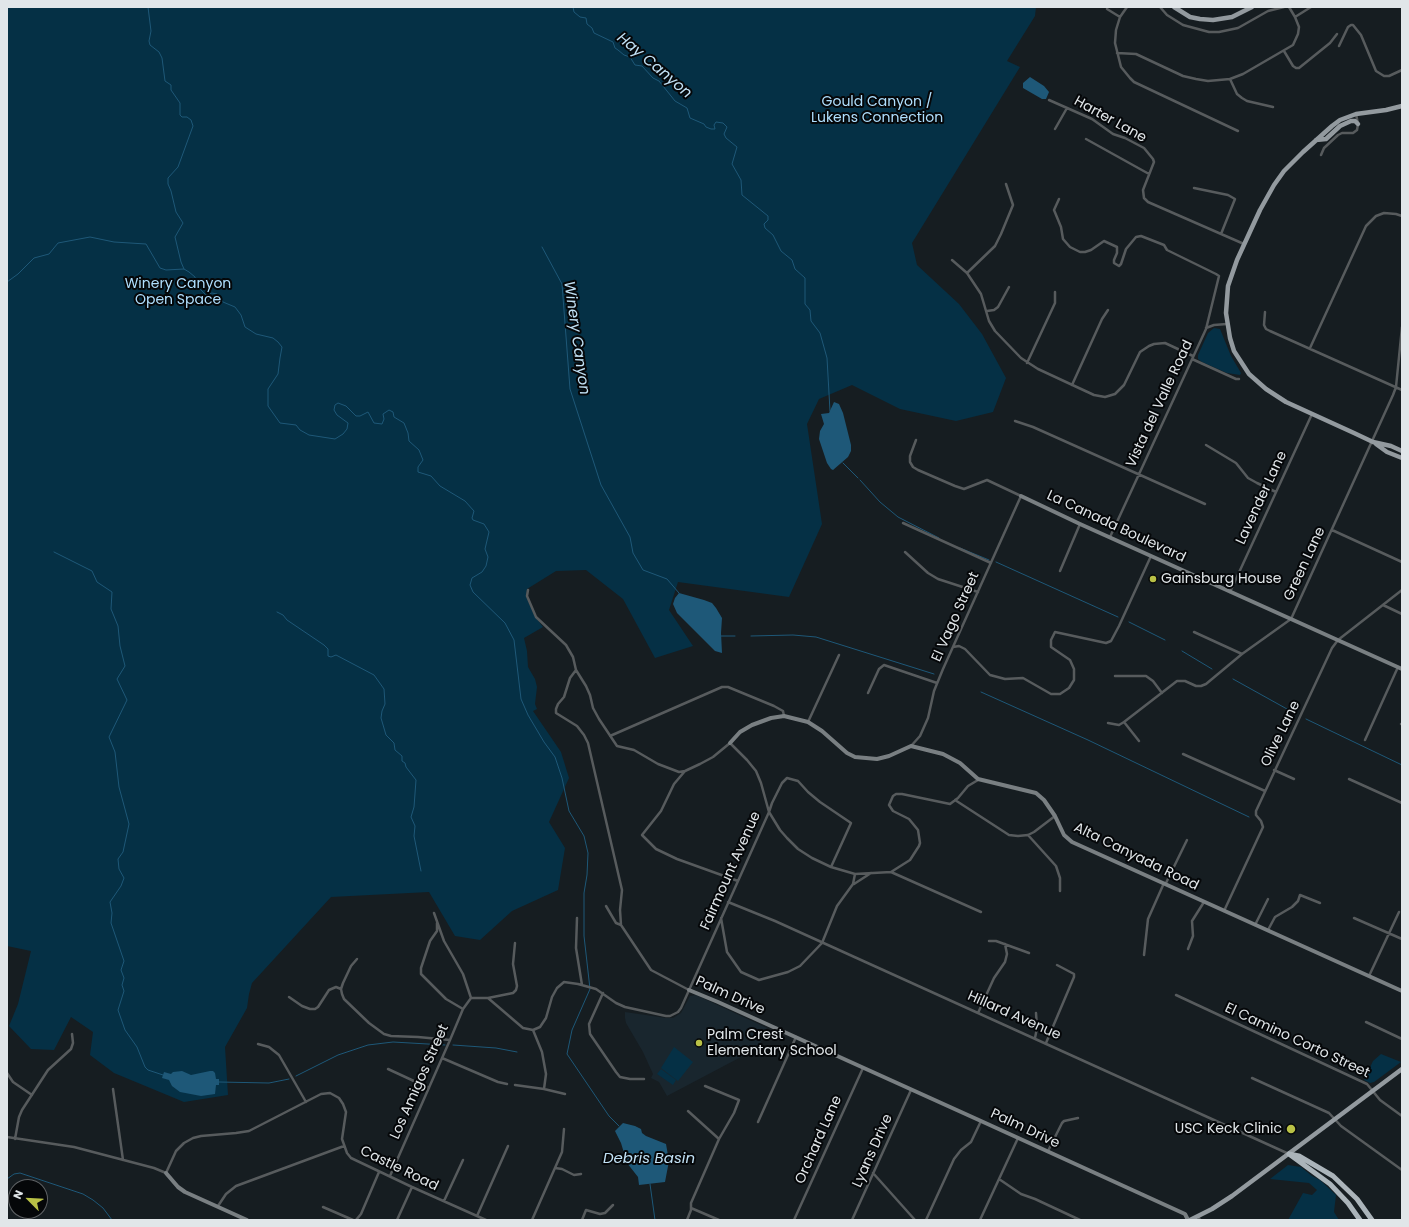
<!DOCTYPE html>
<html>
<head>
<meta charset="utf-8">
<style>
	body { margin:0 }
	#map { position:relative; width:1409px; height:1227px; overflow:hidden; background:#161d21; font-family:Poppins,sans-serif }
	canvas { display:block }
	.frame { position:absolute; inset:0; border:8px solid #e1e6e9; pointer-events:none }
	.north { position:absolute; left:8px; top:1179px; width:40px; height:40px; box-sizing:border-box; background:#050709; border:1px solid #5d6063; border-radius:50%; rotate:294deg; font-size:11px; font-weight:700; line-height:16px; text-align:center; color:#e1e6e9 }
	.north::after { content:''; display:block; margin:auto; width:14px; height:18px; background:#b9c146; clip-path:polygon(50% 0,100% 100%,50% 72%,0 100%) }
</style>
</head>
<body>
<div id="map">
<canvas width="1409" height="1227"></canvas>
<div class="frame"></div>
<div class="north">N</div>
</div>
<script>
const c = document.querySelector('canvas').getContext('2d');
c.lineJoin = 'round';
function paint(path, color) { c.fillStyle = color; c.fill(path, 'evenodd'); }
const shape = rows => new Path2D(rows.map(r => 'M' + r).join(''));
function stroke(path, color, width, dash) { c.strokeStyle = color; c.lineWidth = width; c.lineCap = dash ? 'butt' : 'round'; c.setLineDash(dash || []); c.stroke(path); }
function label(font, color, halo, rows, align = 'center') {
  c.font = font + ' Poppins,sans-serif'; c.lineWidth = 4; c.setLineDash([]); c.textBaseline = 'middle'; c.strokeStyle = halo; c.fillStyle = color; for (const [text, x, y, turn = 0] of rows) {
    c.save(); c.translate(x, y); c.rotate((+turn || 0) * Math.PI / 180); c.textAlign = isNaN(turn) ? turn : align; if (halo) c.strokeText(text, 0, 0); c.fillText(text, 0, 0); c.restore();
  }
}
paint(shape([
	[696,995,767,1028,758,1048,667,1096,659,1082,651,1078,653,1074,643,1052,626,1023,625,1018,625,1012,666,1018,673,1018,681,1013,690,996]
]), '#19262e');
paint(shape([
	[7,7,1036,7,1035,16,1007,61,1020,67,912,243,917,265,959,304,982,334,1006,378,993,412,956,421,900,409,852,385,819,399,807,424,822,524,789,597,678,582,669,610,693,646,655,658,623,599,586,570,556,571,527,589,526,596,534,615,543,627,524,638,527,651,528,667,535,679,537,687,535,704,537,709,533,711,561,752,569,778,549,822,565,848,558,890,512,911,480,940,455,936,429,892,331,897,252,983,249,994,247,1008,225,1047,228,1095,184,1102,114,1073,90,1055,93,1032,71,1017,54,1050,31,1049,9,1026,18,1004,31,951,7,946],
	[1214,328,1220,329,1231,356,1241,373,1240,375,1227,373,1202,362,1198,359,1198,355,1208,333],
	[674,1047,693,1062,678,1081,661,1068],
	[1381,1054,1401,1062,1374,1082,1370,1083,1364,1080,1373,1061],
	[661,1069,676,1080,673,1085,657,1074],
	[1288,1165,1301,1167,1312,1176,1320,1180,1336,1195,1334,1212,1339,1220,1288,1220,1303,1193,1312,1195,1317,1190,1309,1183,1270,1179]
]), '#053045');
paint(shape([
	[1030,77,1044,86,1049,92,1046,99,1042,99,1023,88,1023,83],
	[834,402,839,404,843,413,851,445,851,451,848,457,833,470,831,469,827,463,819,439,820,431,824,424,821,414,829,413],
	[679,593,704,600,712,603,716,608,722,618,721,633,722,653,715,651,677,613,673,604,675,598],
	[182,1071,191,1075,210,1071,213,1071,215,1073,216,1079,219,1079,219,1085,216,1085,215,1094,201,1096,180,1092,172,1086,169,1080,162,1078,164,1072,171,1074,173,1072],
	[623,1123,635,1126,641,1129,642,1133,646,1136,666,1144,669,1161,665,1182,639,1185,638,1177,627,1163,621,1143,615,1131]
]), '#1e5878');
stroke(shape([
	[148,7,151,31,149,41,150,45,159,52,162,58,165,81,171,85,171,90,180,103,180,115,182,117,187,117,191,120,193,126,178,167,168,178,168,184,171,191,176,212,183,223,175,237,181,262,184,269],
	[573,7,574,12,580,17,586,18,587,24,592,28,594,33,613,42,615,48,618,50,624,55,630,57,635,65,642,66,653,78,659,81,675,101,687,108,690,118,704,124,706,127,711,129,715,129,714,125,716,122,723,123,727,127,724,134,726,138,737,147,732,164,741,180,742,195,768,216,768,220,764,224,765,228,773,235,781,251,792,260,795,269,805,278,805,304,810,310,811,321,820,333,827,358,830,411],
	[542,247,562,284,570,389,601,485,630,537,633,553,643,570,667,579,679,593],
	[7,282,18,274,34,258,49,254,58,243,90,237,114,242,146,244,160,268,166,270,184,269,189,272,195,277,196,285,206,295,212,293,217,294,223,302,235,307,241,315,245,327,256,334,273,338,278,342,282,347,280,358,278,374,268,389,268,406,280,423,296,425,300,430,309,435,335,439,343,434,347,429,348,423,337,415,334,410,335,405,338,403,346,406,356,416,360,416,368,412,374,423,382,424,384,419,383,414,389,410,393,412,394,417,404,423,408,433,409,441,419,450,423,460,418,467,418,472,431,476,440,486,465,501,474,511,472,518,473,520,484,524,489,532,485,549,488,557,486,566,482,572,472,578,470,585,473,592,505,623,514,640,521,699,528,715,544,742,555,757,562,778,569,811,584,836,588,853,587,875,584,893,584,936,590,989,572,1030,567,1054,609,1116,619,1126],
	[843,463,858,478],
	[860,480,880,502,898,517,939,538],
	[960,548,989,560],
	[54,552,92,571,97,582,112,592,111,609,118,626,120,646,125,666,117,679,127,700,109,737,115,752,119,787,129,824,123,852,118,859,119,869,124,878,121,886,110,902,112,913,111,923,124,961,121,970,124,978,122,985,124,991,118,1010,125,1030,137,1047,145,1067,148,1070,163,1075],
	[996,562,1118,617],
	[277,612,283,615,287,620,324,645,328,649,328,656,331,657,336,655,374,675,384,689,385,704,382,711,381,718,386,735,394,743,395,750,402,756,402,761,405,763,406,767,416,780,414,807,411,817,415,826,414,836,421,871],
	[1129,622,1165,640],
	[721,636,735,636],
	[751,636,793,635,816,637,934,674],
	[1182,651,1212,669],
	[1233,679,1296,714],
	[981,692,1088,740,1249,817],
	[1306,719,1402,765],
	[453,1045,496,1048,517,1052],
	[296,1076,338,1055,368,1045,393,1042,445,1045],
	[219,1082,269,1083,289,1079],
	[7,1179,14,1174,20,1173,83,1194,93,1200,103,1208,112,1220],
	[650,1184,655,1220]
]), '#1e5878', 1);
stroke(shape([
	[1127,7,1120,17,1116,30,1115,43,1121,67,1130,78,1134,82,1238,131],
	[1160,7,1167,15,1183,25,1209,32,1219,32,1238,28,1268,11,1284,7],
	[1107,9,1120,17],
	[1295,17,1311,7],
	[1339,46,1348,27,1351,25,1353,25,1361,35,1376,71,1384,76,1389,76,1402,70],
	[1284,51,1293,66,1296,68,1299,68,1330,43,1337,34],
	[1117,53,1136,54,1183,76,1196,79,1208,81,1230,79,1243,74,1293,45,1298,34,1299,27,1295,17,1289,7],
	[1230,79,1237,94,1242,98,1247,101,1273,107],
	[1049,100,1092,119,1113,134,1125,138,1144,148,1153,159,1154,162,1143,190,1144,198,1148,202,1244,244],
	[1055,129,1067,108],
	[1086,139,1149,174],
	[1321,155,1324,148,1338,135,1342,133,1353,133,1357,130,1358,124,1356,114],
	[1194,188,1228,195,1235,199,1221,234],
	[1059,199,1054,210,1061,227,1063,239,1070,247,1080,252,1085,252,1091,250,1104,241,1117,247,1117,253,1114,260,1114,263,1119,266,1121,264,1126,249,1136,237,1141,236,1164,245,1167,250,1216,274,1219,276,1206,329,1110,537],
	[952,260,967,273,981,294,989,321,995,331,1021,358,1038,369,1094,395,1105,397,1115,394,1124,385,1140,352,1149,346,1154,344,1165,343,1193,356],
	[967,273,995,246,1001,234,1013,205,1006,184],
	[987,311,994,310,998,307,1009,287],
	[1265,312,1264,325,1266,329,1270,331,1402,390],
	[1206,328,1214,325,1227,324],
	[1310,348,1366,226,1376,216,1384,213,1396,214,1402,216],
	[1192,359,1236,379,1239,379],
	[1027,363,1055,303,1055,292],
	[1072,385,1102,319,1108,310],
	[1015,421,1033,427,1205,504],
	[1206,445,1236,463,1248,478,1257,483,1276,492],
	[903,523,991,563],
	[1332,530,1402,562],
	[905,552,928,573,938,579,978,592],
	[1060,571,1080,524],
	[1230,592,1312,414],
	[1383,605,1402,614],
	[1194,632,1242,654],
	[953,647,959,646,965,649,990,675,1005,679,1023,678,1051,694,1060,694,1069,688,1074,680,1074,669,1070,660,1051,647,1051,640,1055,632,1106,643,1111,641,1119,626,1151,556],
	[576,670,570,678,564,697,558,704,556,709,556,713,577,726,584,735,588,743,622,890,620,910,621,925,651,970,689,990],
	[1115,676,1146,676,1153,681,1162,693],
	[868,693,879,669,884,665,937,683],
	[808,722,839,655],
	[1124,722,1139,741],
	[1108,723,1119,725,1124,722,1177,681,1185,681,1196,686,1201,686,1206,684,1242,654,1291,619,1393,395,1396,387,1402,327],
	[1401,724,1402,724],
	[610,736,722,687,728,687,774,706,783,711,784,716],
	[1365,740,1398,667],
	[911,746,920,736,928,718,934,691,943,669,1021,496,987,480,964,489,955,486,918,470,913,467,910,462,910,456,916,440],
	[1183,754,1265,791],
	[1274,770,1294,779],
	[685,771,674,784,661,811,642,835,656,849,677,859,738,881],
	[1349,779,1402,803],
	[955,800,1009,835,1018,836,1028,835,1034,832,1055,816],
	[1028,835,1056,866,1060,878,1060,891],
	[831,867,851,823,820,802,808,792,798,781,787,778,782,783,772,803,769,812,780,830,787,838,798,849,812,858,831,867,855,874],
	[891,872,981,912],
	[1166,883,1187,840],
	[854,884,871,873],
	[728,902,775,921,1289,1154],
	[606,906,616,923,621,925],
	[1224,911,1263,827,1261,821,1256,815,1256,811,1332,648,1338,640,1402,590],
	[434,913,444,941,463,974,471,998],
	[577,918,576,948,582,985],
	[721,918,727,952,741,972,759,980,788,972,800,966,822,943,837,906,853,884,855,874,891,872,910,860,919,846,920,843,918,830,909,819,893,811,889,805,893,796,896,794,902,794,950,804,958,798,968,786,978,780],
	[1354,918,1402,939],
	[437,923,437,931,430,941,421,968,421,974,446,999,463,1009],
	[1255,925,1268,899],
	[1268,930,1275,917,1292,907,1298,901,1300,895,1320,903],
	[989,941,996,941,1029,953],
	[1188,949,1193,936,1192,921,1204,902],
	[1144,955,1148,919,1164,883],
	[357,959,351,966,343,983,341,989,342,994,344,999,369,1023,384,1034,391,1036,418,1037,450,1040],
	[1369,976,1399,912],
	[603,993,589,1024,590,1034,616,1072,620,1077,630,1079,644,1079],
	[1176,995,1367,1084,1380,1100,1402,1116],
	[289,997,302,1006,310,1009,315,1009,318,1007,329,990,336,987,341,989],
	[471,998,488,998,523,1028,533,1030,540,1027,546,1018,552,997,557,988,564,982,578,984,596,989,616,1003,625,1007,666,1016,670,1016,678,1012,681,1008,769,812,761,783,756,771,747,760,730,743,713,757,700,764,685,771,679,772,658,764,634,750,617,746,599,719,593,708,590,695,586,686,576,670,573,657,566,645,536,617,527,596,528,590],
	[488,998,513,993,516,990,517,986,513,964,515,943],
	[978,1013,994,978,1005,962,1007,954,1005,944],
	[1366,1022,1402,1039],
	[533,1030,542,1052,546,1074,544,1089],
	[1035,1038,1037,1028,1036,1013],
	[1046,1043,1074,977,1074,974,1057,965],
	[258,1044,269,1047,279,1055,306,1102],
	[442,1058,498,1082,507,1084],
	[388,1069,429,1088],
	[7,1073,13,1082,32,1095],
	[1252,1078,1329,1113,1341,1126,1402,1170],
	[515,1085,544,1089,565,1094],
	[113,1089,123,1160],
	[688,1111,719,1139],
	[758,1122,796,1037],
	[7,1137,74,1147,154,1168,166,1173,176,1151,184,1143,193,1138,201,1136,236,1133,249,1131,321,1094,330,1093,339,1098,343,1104,346,1112,342,1139,347,1153,351,1158,412,1187,486,1220],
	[15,1139,19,1117,22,1110,48,1070,71,1049,73,1043,72,1034],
	[1048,1151,1062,1123,1064,1121,1078,1118],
	[555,1168,562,1169,574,1175,581,1174],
	[873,1173,915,1220],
	[390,1176,450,1040,463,1009,471,998],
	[999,1179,1021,1194,1035,1199,1080,1220],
	[444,1201,463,1160],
	[218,1206,226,1194,236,1186,344,1146],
	[323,1207,353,1220],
	[691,1208,719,1220],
	[477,1216,508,1146],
	[1198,1216,1200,1220],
	[356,1220,361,1214,379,1172],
	[397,1220,412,1187],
	[532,1220,562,1152,564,1129],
	[582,1220,586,1210,600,1214,605,1213,613,1205],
	[687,1220,691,1210,691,1203,719,1139,734,1113,739,1100,705,1086],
	[794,1220,863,1068],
	[852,1220,911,1090],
	[926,1220,954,1159,961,1150,971,1142,981,1121],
	[980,1220,1018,1138]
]), '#575b5d', 2.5);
stroke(shape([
	[1021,496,1080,524,1402,669],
	[730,743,740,732,752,725,771,718,784,716,808,722,822,731,847,753,855,757,877,759,889,756,911,746,943,754,960,763,978,779,1036,793,1044,800,1055,816,1064,835,1072,842,1402,991],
	[689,990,718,1002,981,1121,1185,1214,1188,1220],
	[166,1173,178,1187,185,1192,247,1220]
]), '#797f82', 4);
stroke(shape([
	[1174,7,1190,17,1200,19,1213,20,1232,17,1252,7],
	[1402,106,1386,110,1356,114,1340,120,1332,126,1303,152,1284,171,1274,185,1260,210,1237,260,1228,286,1226,313,1230,338,1234,351,1249,374,1266,389,1286,402,1354,433,1373,442,1391,446,1402,451],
	[1316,140,1326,139,1340,126,1351,121,1355,121,1358,124],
	[1376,444,1387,452,1402,458],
	[1190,1220,1212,1209,1232,1196,1402,1069]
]), '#939a9f', 4.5);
stroke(shape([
	[1289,1154,1299,1156,1333,1176,1357,1199,1372,1220],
	[1289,1154,1330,1184,1348,1203,1360,1220]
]), '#abb4ba', 5);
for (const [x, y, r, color] of [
	[1153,579,4,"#b9c146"],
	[699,1043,4,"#b9c146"],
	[1291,1129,5,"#b9c146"]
]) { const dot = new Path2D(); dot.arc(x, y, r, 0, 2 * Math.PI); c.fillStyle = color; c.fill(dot); stroke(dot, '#050709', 1.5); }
label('14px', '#afdffe', '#050709', [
	["Gould Canyon /",877,102],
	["Lukens Connection",877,118],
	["Winery Canyon",178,284],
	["Open Space",178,300]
]);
label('14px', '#e1e6e9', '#050709', [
	["Harter Lane",1110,120,29],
	["Vista del Valle Road",1160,404,-65],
	["Lavender Lane",1262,498,-65],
	["La Canada Boulevard",1116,527,25],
	["Green Lane",1305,564,-65],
	["El Vago Street",956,617,-66],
	["Olive Lane",1281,734,-64],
	["Alta Canyada Road",1136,857,26],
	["Fairmount Avenue",731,871,-66],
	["Palm Drive",730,996,24],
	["Hillard Avenue",1014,1016,24],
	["El Camino Corto Street",1297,1041,25],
	["Los Amigos Street",420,1082,-66],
	["Palm Drive",1025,1129,25],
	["Orchard Lane",819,1140,-66],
	["Lyans Drive",873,1151,-66],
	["Castle Road",399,1169,26]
]);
label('14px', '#e1e6e9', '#050709', [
	["Gainsburg House",1161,579],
	["Palm Crest",707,1035],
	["Elementary School",707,1051],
	["USC Keck Clinic",1282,1129,"right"]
], 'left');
label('italic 15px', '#c1e1f5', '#050709', [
	["Hay Canyon",654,66,40],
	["Winery Canyon",576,338,82],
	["Debris Basin",649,1159]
]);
</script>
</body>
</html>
